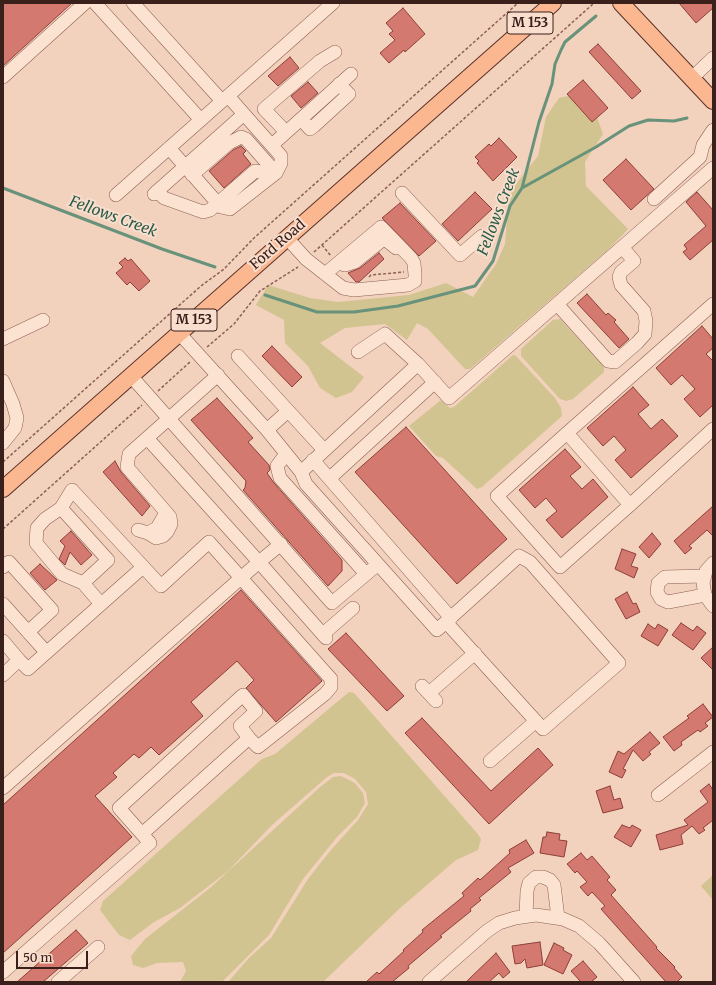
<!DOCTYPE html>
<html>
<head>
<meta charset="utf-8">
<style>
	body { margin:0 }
	#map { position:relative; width:716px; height:985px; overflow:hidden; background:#f2d1bd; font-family:Merriweather,serif }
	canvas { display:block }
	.frame { position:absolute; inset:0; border:4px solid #3a201b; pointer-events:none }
	.scale { position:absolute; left:16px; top:951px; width:72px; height:18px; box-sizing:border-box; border:2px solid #3a201b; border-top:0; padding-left:5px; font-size:12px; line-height:14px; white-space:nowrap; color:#3a201b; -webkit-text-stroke:3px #f9decd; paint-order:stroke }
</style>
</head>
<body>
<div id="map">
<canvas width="716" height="985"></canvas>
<div class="frame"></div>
<div class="scale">50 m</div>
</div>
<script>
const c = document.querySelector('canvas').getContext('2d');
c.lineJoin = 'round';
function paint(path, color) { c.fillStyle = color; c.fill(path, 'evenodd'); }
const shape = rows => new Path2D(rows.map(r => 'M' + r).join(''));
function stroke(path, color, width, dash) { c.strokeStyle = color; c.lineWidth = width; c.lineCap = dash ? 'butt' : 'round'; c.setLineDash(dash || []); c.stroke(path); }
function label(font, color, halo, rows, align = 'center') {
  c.font = font + ' Merriweather,serif'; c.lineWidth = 4; c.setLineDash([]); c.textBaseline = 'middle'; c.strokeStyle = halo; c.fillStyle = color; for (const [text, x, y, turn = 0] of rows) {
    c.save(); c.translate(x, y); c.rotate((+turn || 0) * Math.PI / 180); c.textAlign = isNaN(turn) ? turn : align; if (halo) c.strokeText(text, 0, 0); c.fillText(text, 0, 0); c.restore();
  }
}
paint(shape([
	[573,95,595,112,603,134,585,162,586,186,628,229,609,249,470,369,465,369,428,329,417,323,407,340,385,324,345,328,320,343,364,377,352,392,336,398,320,388,308,366,285,343,284,320,256,305,268,285,310,298,338,302,409,295,446,283,473,297,496,264,505,244,509,193,538,156,546,117,559,98],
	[560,319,604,367,604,372,573,399,566,401,560,399,521,356,521,349,553,320],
	[513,355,516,356,555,398,561,408,562,416,482,487,477,489,443,458,436,456,409,426,441,400,450,408,454,407],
	[349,692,354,693,477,833,481,839,478,850,456,860,399,909,323,982,228,982,249,958,271,938,308,879,330,851,358,820,368,804,366,792,355,779,344,773,334,773,327,777,272,825,228,871,180,908,154,922,130,940,119,935,100,910,103,901,262,759,275,754],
	[341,776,355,783,363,793,365,803,357,817,337,837,303,879,269,935,222,982,180,982,186,971,183,962,157,963,143,968,133,965,131,956,145,939,210,888,319,788,333,777],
	[713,875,713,900,701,886]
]), '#d1c490');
stroke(shape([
	[3,188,162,249,215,267],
	[522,188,596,147,629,126,648,120,674,121,687,118],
	[265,295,317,312,354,312,398,306,475,286,493,261,510,206,522,188,539,122,552,84,555,64,561,50,565,42,596,16]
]), '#68927a', 3);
const building = shape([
	[3,3,72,3,3,66,3,3],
	[679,3,713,3,713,8,696,23,679,3],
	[403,8,425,34,405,52,404,50,389,63,380,53,395,40,389,34,393,31,386,23,403,8],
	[598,44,641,91,632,99,589,52,598,44],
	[290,57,299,68,278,86,268,76,290,57],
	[583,80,608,108,592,122,567,94,583,80],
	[308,82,318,93,301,108,291,96,308,82],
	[499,138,517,157,493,181,477,163,479,161,475,157,489,144,491,146,499,138],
	[241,146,246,151,243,154,251,164,224,188,209,171,233,150,241,146],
	[626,159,654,189,631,210,603,180,626,159],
	[475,192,492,209,458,241,442,224,475,192],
	[697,192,713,210,713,240,690,260,683,252,687,249,684,245,706,226,686,202,697,192],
	[400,203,436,241,419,256,382,218,400,203],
	[379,253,384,259,359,282,356,282,348,273,360,268,379,253],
	[125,258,128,261,131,259,150,281,139,291,130,282,127,285,116,273,123,267,119,263,125,258],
	[587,294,606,315,608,313,616,320,614,322,629,339,619,348,577,303,587,294],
	[702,326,713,339,713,348,706,354,713,361,713,405,700,417,684,399,695,389,682,375,671,385,656,368,702,326],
	[272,346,302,377,292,387,262,356,272,346],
	[633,387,649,405,638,414,651,429,662,419,678,436,631,478,615,460,626,450,614,436,603,446,587,428,633,387],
	[217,398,253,438,248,442,269,465,270,470,267,473,274,483,342,560,342,571,328,586,243,490,245,488,246,481,191,420,217,398],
	[406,427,507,539,457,584,355,472,406,427],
	[565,449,581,467,570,476,582,489,593,479,608,497,562,538,546,520,557,511,546,498,535,508,519,490,565,449],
	[115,461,121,472,150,506,142,516,103,472,115,461],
	[713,506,713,536,707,530,689,546,692,548,685,554,674,541,713,506],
	[71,531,92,555,81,565,70,552,65,565,59,559,65,546,60,541,71,531],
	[652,533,661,544,649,558,639,547,652,533],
	[622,549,636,554,631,566,638,568,634,578,615,569,622,549],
	[40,564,57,580,45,590,30,573,40,564],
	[241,590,322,681,276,722,246,688,254,680,237,661,191,702,203,716,159,755,151,747,139,758,134,754,113,773,117,777,95,796,132,837,3,953,3,805,241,590],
	[627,592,633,604,636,603,640,612,626,619,615,599,627,592],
	[681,623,693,631,697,626,706,633,693,650,672,635,681,623],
	[648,624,655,629,658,624,668,630,658,646,641,636,648,624],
	[346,633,404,696,387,711,328,649,346,633],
	[713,647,713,670,701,658,713,647],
	[703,704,713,717,705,723,708,726,700,732,698,730,681,742,682,745,674,751,663,737,689,718,687,716,703,704],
	[422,718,491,791,538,748,553,765,489,824,405,733,422,718],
	[650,732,660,743,649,752,651,754,643,761,633,750,623,769,626,770,622,778,609,772,618,751,624,754,650,732],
	[709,784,713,790,713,820,703,828,705,830,699,834,692,826,681,835,683,844,660,850,656,835,688,825,684,820,708,802,700,791,709,784],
	[610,786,614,800,620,798,623,808,603,813,596,791,610,786],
	[622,825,630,828,632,825,641,830,631,847,614,837,622,825],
	[547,832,560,834,559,840,567,841,564,857,540,853,543,837,546,837,547,832],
	[526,840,534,853,508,868,511,872,479,898,481,900,470,909,471,911,440,936,442,937,408,966,409,968,392,982,366,982,377,972,379,974,404,951,403,950,423,932,422,930,464,896,462,893,478,878,480,880,510,853,509,850,526,840],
	[581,853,587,860,592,856,610,877,607,880,616,890,611,895,657,947,656,948,675,967,674,968,682,977,677,982,666,982,601,909,605,906,592,892,588,896,580,887,587,882,577,871,575,873,567,864,581,853],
	[76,930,88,943,43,982,17,982,76,930],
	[540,942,543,965,527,968,525,959,521,963,515,964,512,946,540,942],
	[554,943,564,948,563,950,572,955,563,974,544,965,554,943],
	[496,953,510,972,503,978,499,973,489,982,466,982,496,953],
	[583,961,597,977,591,982,581,982,571,971,583,961]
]);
paint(building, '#d4796f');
stroke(building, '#8e3e38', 1);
const minor = shape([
	[95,3,201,120],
	[133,3,222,101],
	[3,77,85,3],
	[692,78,713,58],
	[301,119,310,129,314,126,349,94,339,84],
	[286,132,264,109,320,61,335,52],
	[272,145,351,74],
	[169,148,221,207,230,209,276,173,281,163,281,156,228,96],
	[192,175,229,143,241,137,246,139,276,173],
	[157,191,164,198,203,212,210,210,255,171,273,174],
	[402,193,460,255,482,236],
	[154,194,244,114],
	[116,195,333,3],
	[654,199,700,157,703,145,713,130],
	[287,238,306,259,343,288,354,290,408,285,415,281,415,275,414,263,411,258,381,227,325,274],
	[338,263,345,265,355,262,381,241,386,240,396,248],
	[557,304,608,361,615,362,637,343,645,334,646,321,644,311,621,285,619,277,621,272,634,261,622,247],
	[713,304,567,433,630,505,713,429],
	[179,333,267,430,301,472,306,484,437,630,519,556,530,562,619,663,543,729,446,622],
	[3,339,43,320],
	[358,352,385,334,418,364],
	[238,356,324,450],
	[131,376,332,603,377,565],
	[3,381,13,404,17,418,15,428,3,443],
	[267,430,288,411],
	[567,433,497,496,560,567,630,505],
	[147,438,259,562,281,544],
	[286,454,277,466,280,478,366,574],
	[313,460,451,618],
	[301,472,418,364,449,398,713,168],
	[330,478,435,382],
	[61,508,108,560,83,583],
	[138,530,148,533,157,528,164,516,165,511,127,467,129,454,218,375],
	[148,533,156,538,163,536,167,532,171,524,170,517,165,511],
	[713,563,706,571,703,583,705,595,713,606],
	[3,567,9,562,52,610,28,632],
	[704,576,665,577,658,583,657,592,661,599,668,602,705,595],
	[3,604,46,652],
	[101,604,83,583,62,574,36,543,37,528,45,519,61,508,72,490,161,586,209,542,331,679,331,687,325,694,258,747,249,738],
	[323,634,353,608],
	[3,641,19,660],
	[3,675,19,660,28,669,143,567],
	[422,686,436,701],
	[429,693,475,653],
	[490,761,536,721],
	[3,788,259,562,326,638],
	[658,795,713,752],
	[526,916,527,891,529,883,536,877,543,877,550,880,554,885,558,918],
	[3,972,150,843,119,808,243,695,256,711,240,726,249,738,142,834],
	[58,982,98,947],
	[429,982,487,931,499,923,515,918,536,915,563,919,579,926,599,943,634,982]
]);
const major = shape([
	[621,3,713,101],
	[3,489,553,3]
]);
stroke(minor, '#8c6054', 14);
stroke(major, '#593029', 18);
stroke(shape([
	[322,245,331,256],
	[314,252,593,4],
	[369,277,371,275,404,272],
	[207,347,234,324,260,291,298,267],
	[158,391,191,361],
	[3,462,201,286,224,269,254,238,518,3],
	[3,529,142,405]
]), '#8c6054', 1.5, [3, 2]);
stroke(minor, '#fce2d1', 13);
stroke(major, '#fab790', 16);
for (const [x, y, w] of [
	[530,23,46],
	[194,320,46]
]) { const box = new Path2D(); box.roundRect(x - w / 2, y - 11, w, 22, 3); c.fillStyle = '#f9decd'; c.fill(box); stroke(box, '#3a201b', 1); }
label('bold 13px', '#3a201b', null, [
	["M 153",530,23],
	["M 153",194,320]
]);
label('14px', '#3a201b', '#f9decd', [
	["Ford Road",278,245,-41]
]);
label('italic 15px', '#285b48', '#f9decd', [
	["Fellows Creek",499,212,-69],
	["Fellows Creek",113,217,20]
]);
</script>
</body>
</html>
